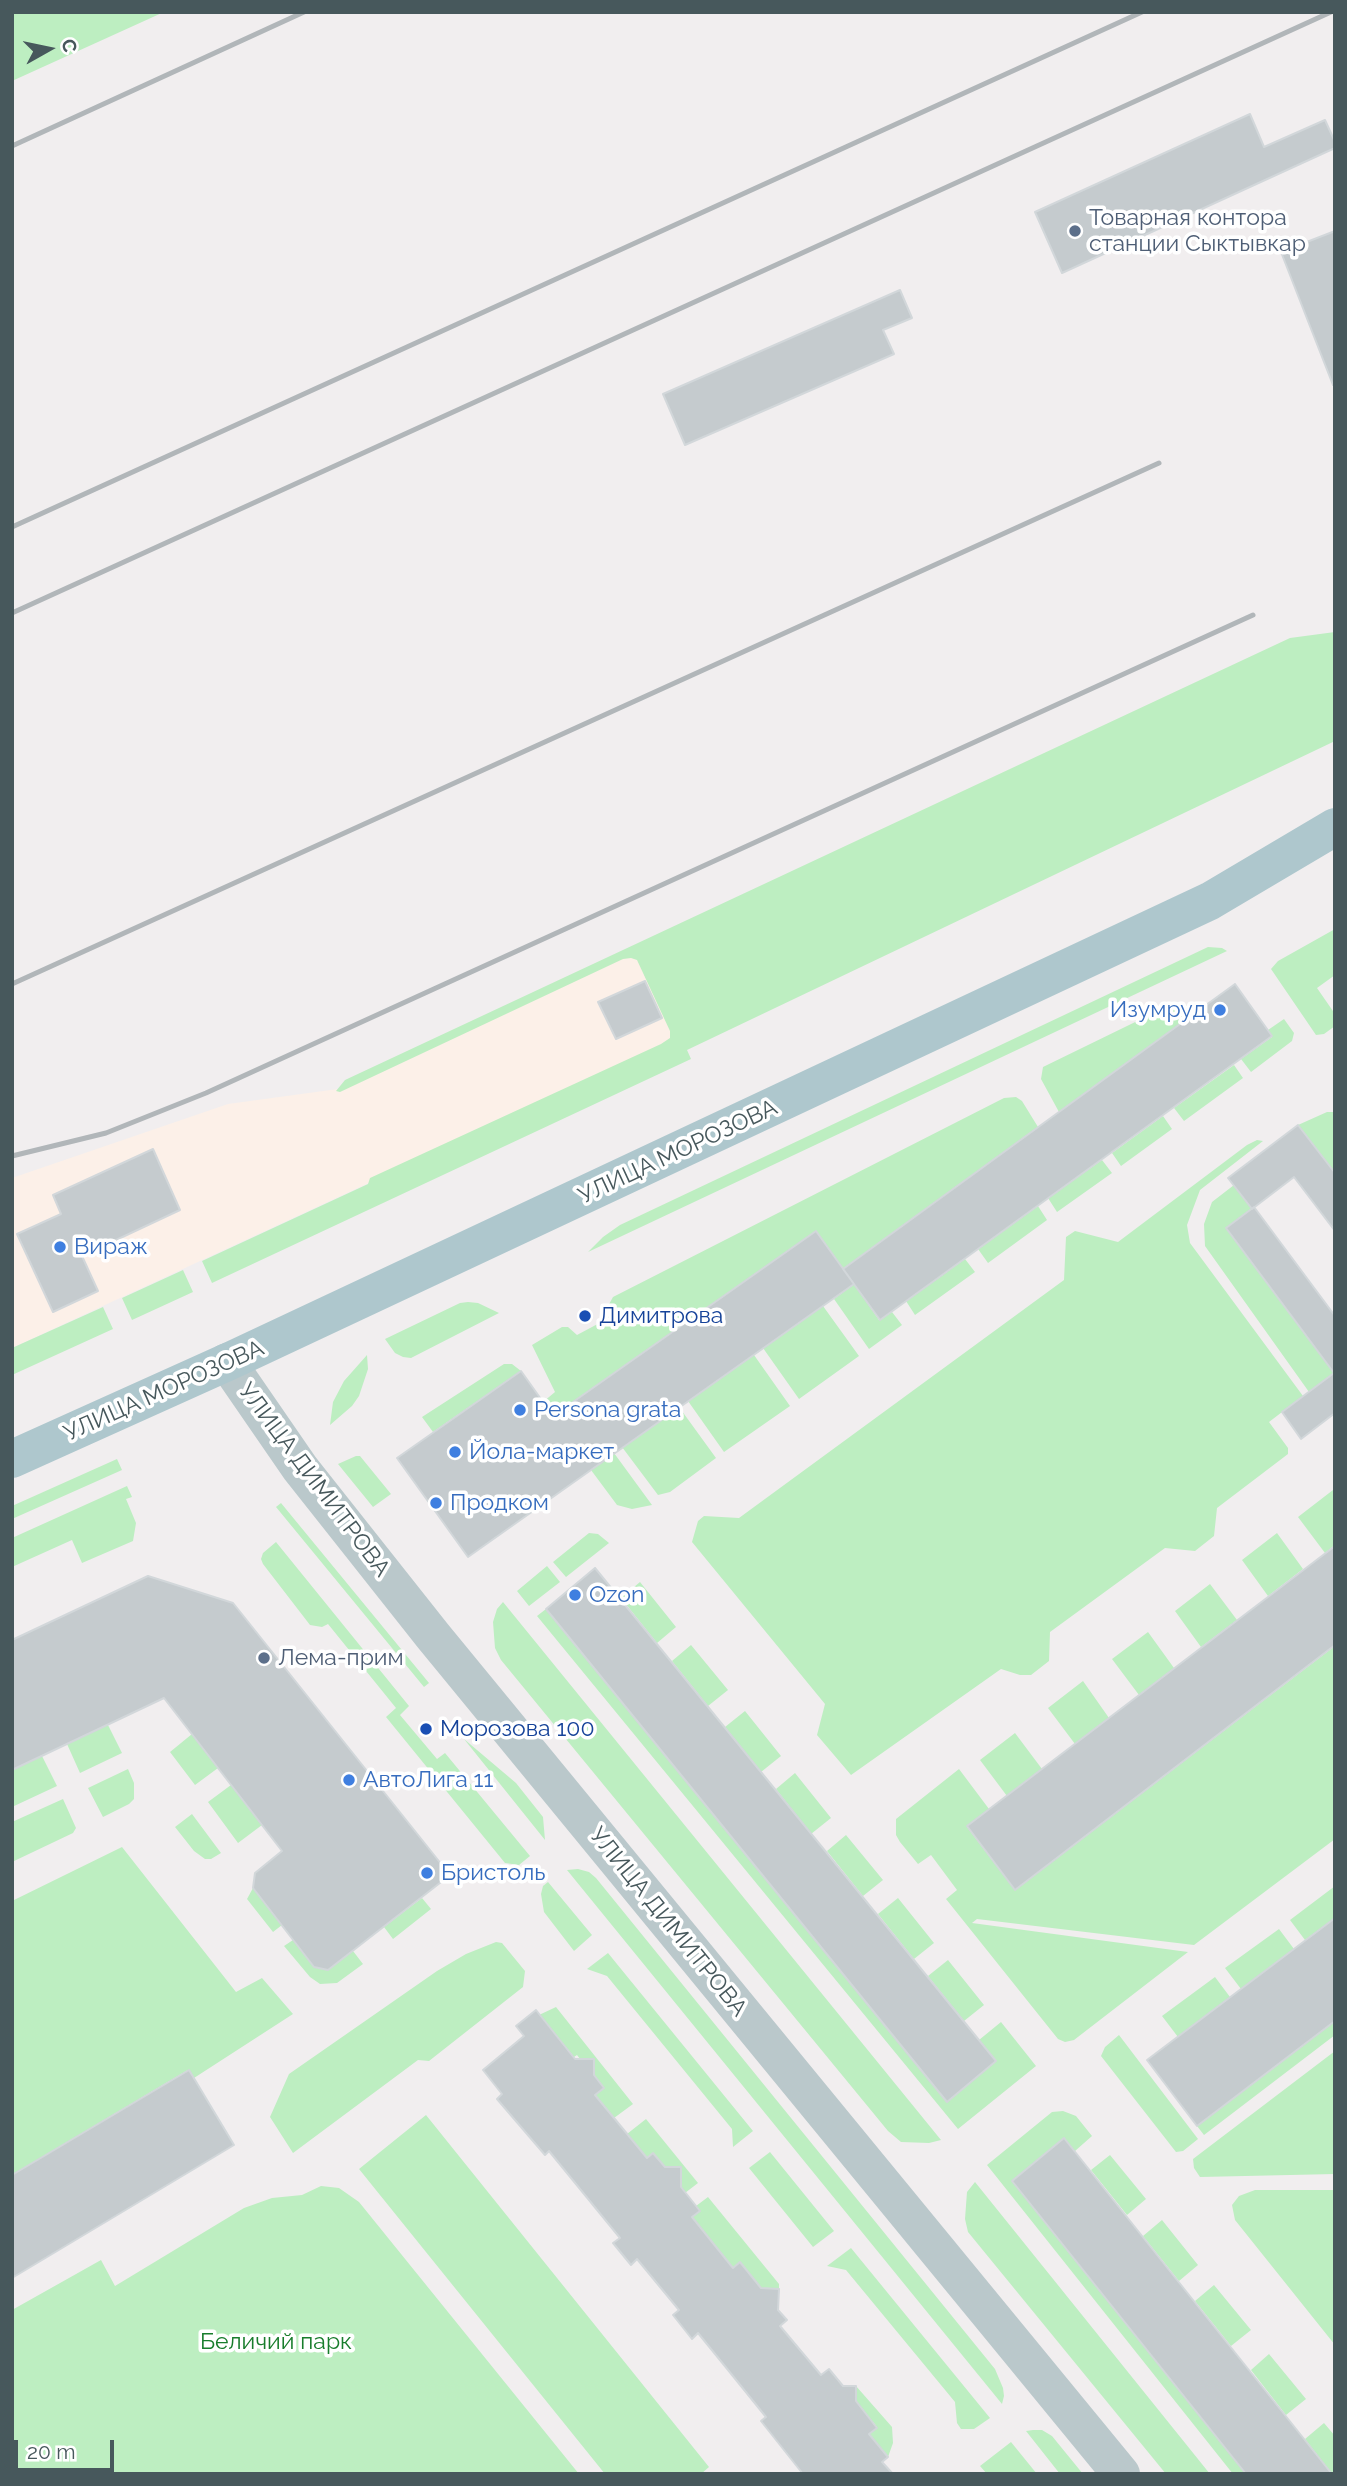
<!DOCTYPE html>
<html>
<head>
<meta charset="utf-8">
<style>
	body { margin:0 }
	#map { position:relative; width:1347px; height:2486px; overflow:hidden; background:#f1eeef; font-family:Raleway,sans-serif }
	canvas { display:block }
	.frame { position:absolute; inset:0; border:14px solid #47585c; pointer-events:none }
	.north { position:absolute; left:14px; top:14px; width:70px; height:70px; -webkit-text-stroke:5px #fff; paint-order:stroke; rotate:81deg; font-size:19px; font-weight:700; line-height:28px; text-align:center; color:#47585c }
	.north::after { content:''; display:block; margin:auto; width:24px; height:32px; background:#47585c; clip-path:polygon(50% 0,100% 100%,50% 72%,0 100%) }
	.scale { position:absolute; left:14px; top:2440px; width:100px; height:32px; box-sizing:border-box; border:4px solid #47585c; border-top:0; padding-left:9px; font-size:21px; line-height:24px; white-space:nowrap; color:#47585c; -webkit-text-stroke:5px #fff; paint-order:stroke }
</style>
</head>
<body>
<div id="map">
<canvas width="1347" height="2486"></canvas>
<div class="frame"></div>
<div class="north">С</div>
<div class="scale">20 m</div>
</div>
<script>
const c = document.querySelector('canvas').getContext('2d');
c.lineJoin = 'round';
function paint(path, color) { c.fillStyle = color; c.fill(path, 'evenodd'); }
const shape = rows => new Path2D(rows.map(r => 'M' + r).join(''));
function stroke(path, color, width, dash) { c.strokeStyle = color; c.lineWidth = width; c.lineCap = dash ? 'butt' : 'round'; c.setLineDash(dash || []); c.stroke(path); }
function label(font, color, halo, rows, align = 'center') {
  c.font = font + ' Raleway,sans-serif'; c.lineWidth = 7; c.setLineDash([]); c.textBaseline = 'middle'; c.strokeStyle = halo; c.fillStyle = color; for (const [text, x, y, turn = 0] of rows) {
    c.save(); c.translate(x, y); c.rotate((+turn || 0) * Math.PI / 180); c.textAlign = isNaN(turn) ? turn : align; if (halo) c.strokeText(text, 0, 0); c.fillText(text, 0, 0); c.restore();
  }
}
paint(shape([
	[638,947,680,1039,12,1348,12,1178,228,1104,338,1089]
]), '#fcf0e8');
paint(shape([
	[12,12,164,12,12,81],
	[1335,632,1335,741,687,1050,691,1059,212,1283,202,1261,368,1184,370,1178,661,1044,670,1038,670,1031,637,960,631,958,623,959,340,1092,336,1091,345,1080,1290,638],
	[1335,929,1335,975,1317,988,1335,1014,1335,1026,1324,1034,1316,1035,1271,969,1278,961],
	[1208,947,1222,948,1227,951,588,1252,603,1237,620,1225],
	[1184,1005,1194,1008,1197,1012,1059,1112,1041,1079,1043,1067,1168,1006],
	[1284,1019,1294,1033,1292,1041,1251,1072,1241,1059,1272,1037,1268,1030],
	[1234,1065,1243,1078,1184,1121,1174,1108],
	[1016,1097,1022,1101,1038,1127,843,1269,816,1231,553,1416,543,1402,555,1392,532,1345,562,1327,568,1327,577,1335,607,1319,607,1308,613,1297,1004,1098],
	[1327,1112,1335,1112,1335,1173,1298,1125],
	[1163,1116,1172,1129,1121,1166,1112,1153],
	[1257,1140,1263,1141,1200,1190,1187,1225,1190,1243,1303,1396,1269,1422,1288,1448,1288,1454,1217,1508,1214,1536,1195,1551,1165,1548,1050,1632,1049,1661,1031,1675,1020,1675,1001,1669,851,1775,817,1735,825,1704,692,1542,698,1521,704,1516,739,1518,1064,1280,1066,1237,1075,1231,1118,1242,1247,1145],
	[1102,1160,1112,1173,1057,1212,1048,1198],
	[1234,1185,1252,1209,1335,1374,1309,1392,1205,1246,1204,1224,1212,1202],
	[1038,1206,1047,1220,988,1263,978,1249],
	[965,1259,975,1272,915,1315,906,1301],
	[183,1270,193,1292,132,1320,122,1298],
	[854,1284,879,1320,892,1312,902,1325,869,1349,834,1299],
	[468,1302,478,1303,499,1313,411,1358,403,1357,395,1353,385,1339,460,1303],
	[823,1306,859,1356,799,1399,763,1348],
	[103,1307,113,1329,12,1375,12,1348],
	[367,1355,368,1369,359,1396,352,1406,330,1425,333,1402,344,1381],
	[754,1355,790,1406,724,1452,688,1401],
	[504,1364,512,1364,521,1371,433,1432,422,1417],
	[679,1407,716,1458,670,1492,658,1495,622,1447],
	[614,1453,652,1505,632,1509,617,1505,591,1470],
	[356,1456,360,1456,391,1494,373,1507,338,1464],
	[117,1459,122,1470,12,1519,12,1506],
	[127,1486,132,1497,126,1499,136,1523,133,1541,82,1563,72,1540,12,1567,12,1538],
	[1333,1490,1335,1545,1325,1553,1298,1517],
	[281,1503,429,1683,424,1687,276,1507],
	[589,1533,598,1534,609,1543,566,1577,553,1562],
	[1277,1533,1303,1569,1268,1596,1242,1560],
	[276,1542,409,1706,400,1715,437,1759,445,1753,530,1856,519,1865,505,1863,386,1717,396,1708,328,1624,322,1627,310,1625,263,1564,261,1559,263,1553],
	[547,1566,560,1582,529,1606,517,1591],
	[640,1582,676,1627,657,1643,621,1598],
	[1210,1584,1237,1620,1201,1647,1175,1611],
	[503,1602,941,2140,929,2143,901,2142,888,2131,501,1660,495,1648,493,1622,497,1609],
	[546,1609,947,2101,996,2061,979,2040,1001,2022,1036,2066,958,2129,537,1616],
	[1148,1632,1174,1668,1139,1695,1112,1659],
	[691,1645,728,1690,708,1706,672,1661],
	[1335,1646,1335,1839,1194,1945,977,1919,972,1923,1188,1952,1074,2040,1065,2042,1058,2039,946,1899,957,1890,931,1855,918,1864,900,1842,896,1835,896,1819,959,1769,989,1809,967,1827,1015,1890],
	[1083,1681,1109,1718,1075,1744,1048,1708],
	[745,1711,781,1756,761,1772,725,1727],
	[108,1725,122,1753,80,1773,67,1744],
	[1015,1733,1042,1769,1007,1796,980,1760],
	[192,1734,218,1768,195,1785,170,1752],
	[464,1739,516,1783,543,1817,545,1840],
	[42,1756,57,1786,12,1807,12,1770],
	[128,1769,134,1783,134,1799,129,1804,103,1817,88,1788],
	[795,1773,831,1818,811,1834,776,1789],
	[231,1785,262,1825,238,1843,208,1802],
	[63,1799,76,1828,73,1833,12,1862,12,1822],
	[192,1814,221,1853,211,1859,205,1859,194,1851,175,1827],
	[846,1835,883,1880,863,1896,827,1851],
	[122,1847,236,1992,262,1978,293,2014,194,2078,188,2070,12,2175,12,1901],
	[578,1869,589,1872,596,1878,995,2369,1003,2388,1004,2396,1002,2404,567,1870],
	[548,1882,592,1935,574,1951,544,1912,541,1894,543,1886],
	[1335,1886,1335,1918,1305,1940,1290,1920],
	[253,1888,282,1925,273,1932,247,1899],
	[422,1898,431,1909,393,1939,384,1927],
	[898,1898,934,1943,914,1959,878,1914],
	[1279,1929,1294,1949,1241,1989,1225,1968],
	[293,1940,328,1970,353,1951,363,1964,337,1983,320,1984,310,1977,284,1946],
	[496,1942,502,1943,525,1971,523,1987,429,2061,418,2060,293,2153,270,2117,289,2074,437,1971,466,1954],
	[608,1953,753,2131,733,2147,732,2129,607,1976,587,1969],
	[948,1960,984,2005,964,2021,928,1976],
	[1215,1977,1230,1997,1178,2037,1162,2016],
	[556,2007,633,2104,614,2118,595,2095,604,2088,594,2075,594,2059,580,2059,577,2055,574,2057,539,2015],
	[1335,2021,1335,2035,1204,2135,1197,2126],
	[1119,2035,1198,2139,1183,2151,1176,2152,1101,2056,1105,2047],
	[1335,2051,1335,2174,1200,2177,1194,2168,1193,2159],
	[1063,2111,1076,2116,1092,2136,1075,2151,1064,2139,1012,2181,1246,2474,1233,2474,987,2165,1052,2112],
	[426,2115,709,2467,701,2474,605,2474,359,2169],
	[646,2119,698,2183,685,2193,681,2187,681,2167,665,2167,647,2158,627,2134],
	[770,2152,834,2231,813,2247,749,2168],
	[1110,2155,1146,2199,1127,2215,1091,2170],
	[975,2182,1210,2474,1166,2474,968,2232,965,2219,967,2192],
	[321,2186,339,2188,359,2202,579,2474,12,2474,12,2310,101,2260,115,2286,244,2208,272,2198,302,2195],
	[1255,2190,1335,2190,1335,2345,1235,2220,1232,2205,1239,2196],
	[708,2197,779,2284,779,2289,761,2288,740,2262,733,2268,692,2217,700,2211,696,2206],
	[1162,2220,1198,2265,1179,2281,1143,2236],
	[851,2248,990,2418,974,2429,961,2429,957,2423,955,2402,846,2270,827,2266],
	[1214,2285,1251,2330,1231,2346,1195,2301],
	[1269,2354,1306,2399,1286,2415,1251,2370],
	[856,2386,892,2427,893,2443,888,2457,869,2434,877,2427,856,2401],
	[1324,2423,1335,2436,1335,2474,1332,2474,1305,2439],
	[1033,2430,1042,2430,1052,2436,1083,2474,1060,2474,1026,2431],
	[1011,2442,1037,2474,987,2474,980,2466]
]), '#bdeec1');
const building = shape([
	[1250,114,1264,147,1325,120,1335,142,1335,148,1062,273,1035,212,1250,114],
	[1335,231,1335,384,1333,385,1281,252,1335,231],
	[900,290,912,318,883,330,894,354,685,445,663,394,900,290],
	[645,981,662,1018,616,1039,598,1002,645,981],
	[1235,984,1272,1036,880,1320,843,1269,1235,984],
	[1298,1125,1335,1173,1335,1231,1294,1177,1252,1209,1228,1178,1298,1125],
	[153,1149,180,1210,82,1256,98,1291,53,1312,17,1234,61,1214,53,1195,153,1149],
	[1254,1207,1335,1316,1335,1413,1301,1439,1282,1412,1334,1373,1226,1228,1254,1207],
	[816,1231,854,1284,468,1557,397,1458,521,1371,553,1416,816,1231],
	[1335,1546,1335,1645,1015,1890,967,1826,1335,1546],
	[595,1568,996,2061,947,2102,546,1609,595,1568],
	[148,1576,233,1603,442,1865,445,1879,328,1970,314,1967,253,1888,255,1873,282,1851,164,1698,12,1770,12,1640,148,1576],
	[1335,1918,1335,2021,1197,2126,1147,2060,1335,1918],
	[536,2010,575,2059,594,2059,594,2075,604,2088,595,2095,647,2158,653,2153,665,2167,681,2167,681,2187,700,2211,692,2217,733,2268,740,2262,761,2288,779,2289,778,2310,787,2320,780,2326,821,2375,829,2369,843,2386,856,2386,856,2401,877,2428,869,2434,888,2457,882,2462,893,2474,803,2474,761,2421,766,2417,724,2365,698,2333,692,2339,673,2315,679,2310,637,2259,631,2265,613,2243,620,2238,549,2151,545,2155,497,2099,502,2094,483,2070,524,2036,516,2026,536,2010],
	[189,2070,234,2145,12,2278,12,2175,189,2070],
	[1064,2138,1185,2290,1332,2474,1246,2474,1012,2181,1064,2138]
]);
paint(building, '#c5cbce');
stroke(building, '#d2d7da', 2);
stroke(shape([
	[227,1362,300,1468,433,1636,1121,2474]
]), '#bac8cb', 38);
stroke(shape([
	[12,1459,234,1359,1210,901,1335,827]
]), '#aec7cd', 38);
stroke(shape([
	[12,146,304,12],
	[12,527,1142,12],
	[12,613,1331,12],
	[12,984,1159,463],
	[12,1156,106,1133,206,1093,1253,615]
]), '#b1b6b9', 5);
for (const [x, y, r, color] of [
	[1075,231,7,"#5c6f8a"],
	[1220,1010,7,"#3f7fe0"],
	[60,1247,7,"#3f7fe0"],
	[585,1316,7,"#1a4fb4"],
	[520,1410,7,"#3f7fe0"],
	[455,1452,7,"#3f7fe0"],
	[436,1503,7,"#3f7fe0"],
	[575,1595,7,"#3f7fe0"],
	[264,1658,7,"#5c6f8a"],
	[426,1729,7,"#1a4fb4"],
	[349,1780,7,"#3f7fe0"],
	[427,1873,7,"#3f7fe0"]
]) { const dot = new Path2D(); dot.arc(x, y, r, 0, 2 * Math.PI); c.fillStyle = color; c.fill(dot); stroke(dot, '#fff', 2.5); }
label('23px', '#4e5e75', '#fff', [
	["Товарная контора",1089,218],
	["станции Сыктывкар",1089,244],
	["Лема-прим",278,1658]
], 'left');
label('23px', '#366cbe', '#fff', [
	["Изумруд",1206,1010,"right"],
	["Вираж",74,1247],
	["Persona grata",534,1410],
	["Йола-маркет",469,1452],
	["Продком",450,1503],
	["Ozon",589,1595],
	["АвтоЛига 11",363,1780],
	["Бристоль",441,1873]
], 'left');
label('23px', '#47585c', '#fff', [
	["УЛИЦА МОРОЗОВА",678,1152,-25],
	["УЛИЦА МОРОЗОВА",164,1391,-24],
	["УЛИЦА ДИМИТРОВА",314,1480,53],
	["УЛИЦА ДИМИТРОВА",668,1922,51]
]);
label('23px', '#164399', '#fff', [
	["Димитрова",599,1316],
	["Морозова 100",440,1729]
], 'left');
label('23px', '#187d2c', '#fff', [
	["Беличий парк",276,2342]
]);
</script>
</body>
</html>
